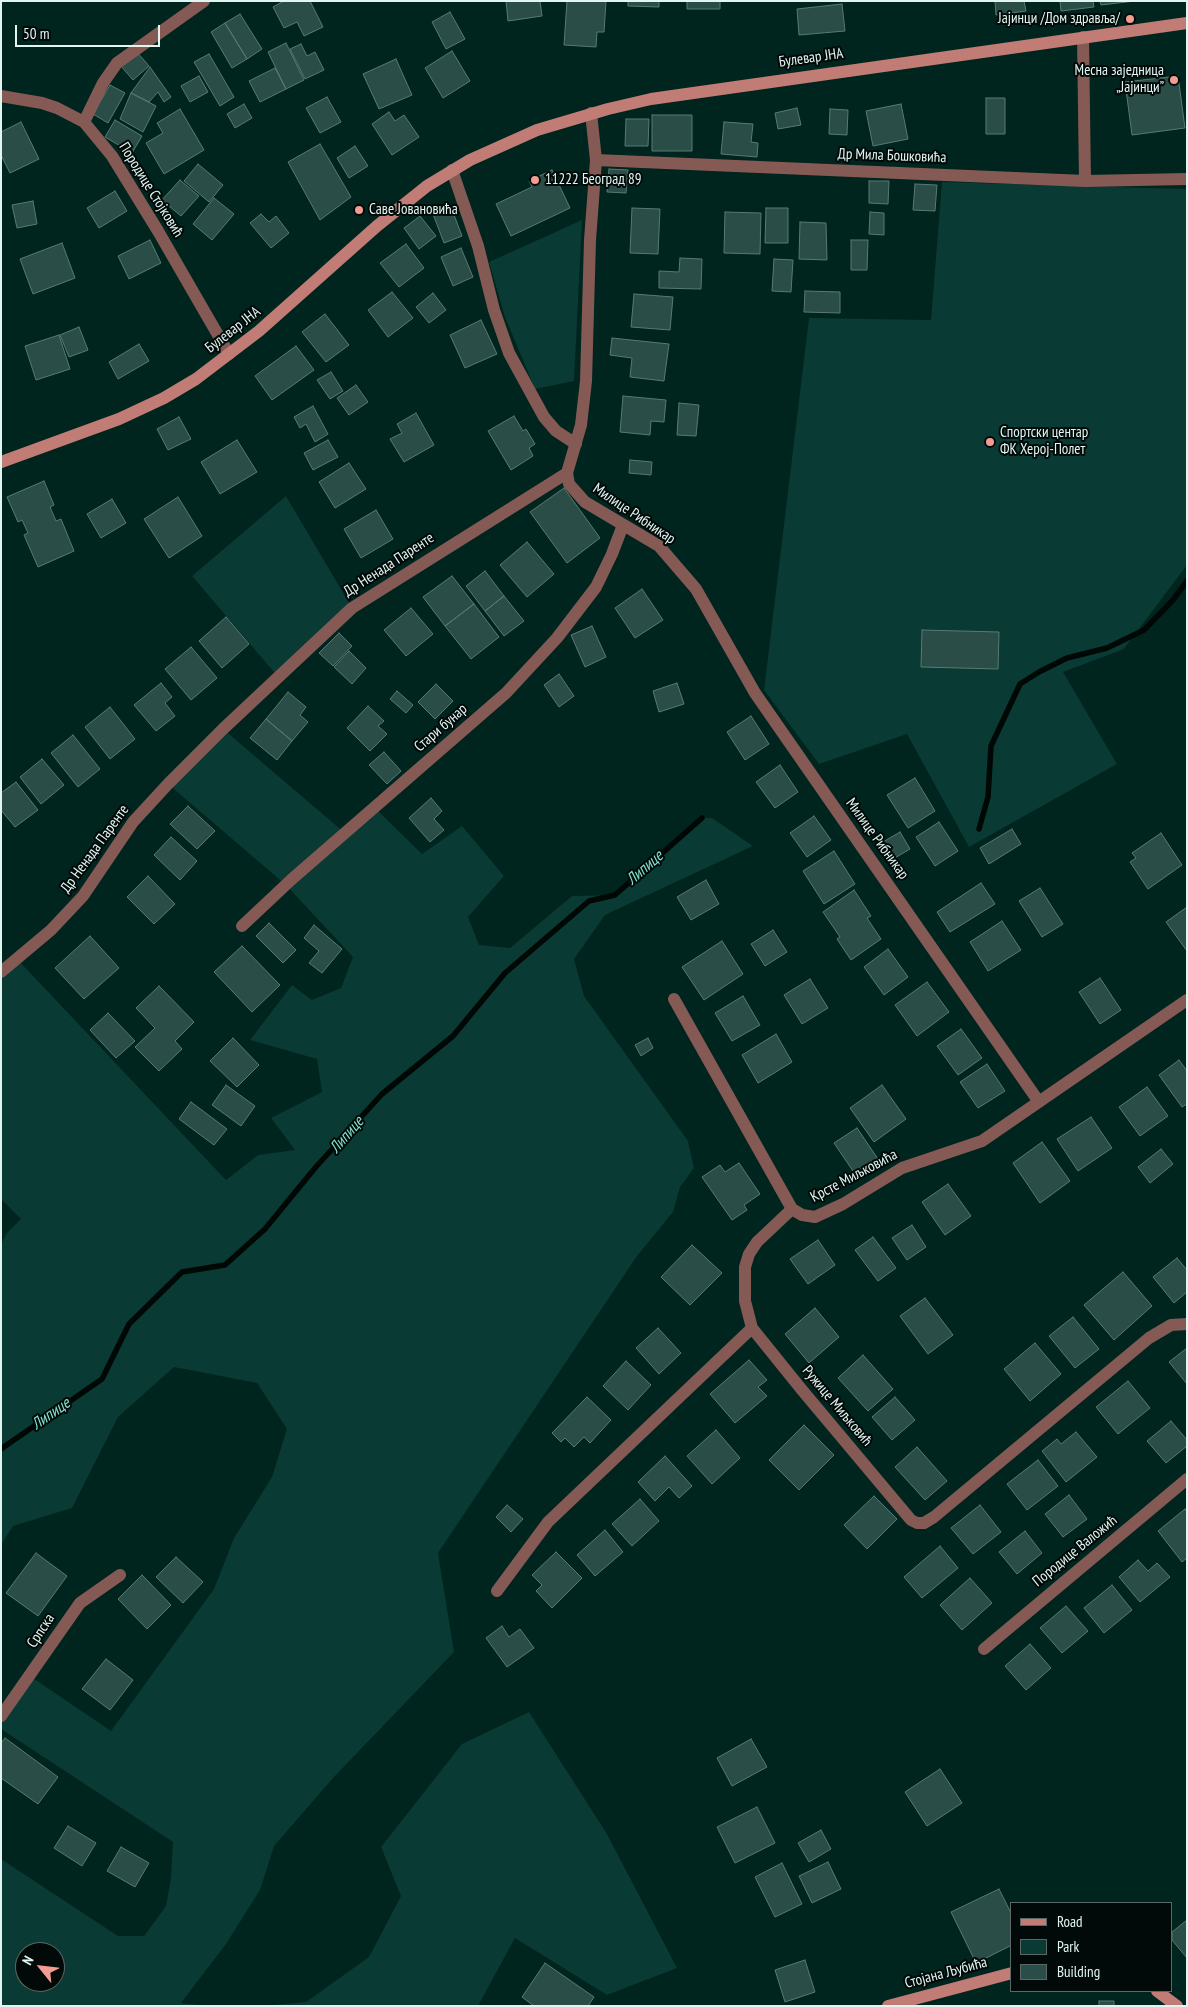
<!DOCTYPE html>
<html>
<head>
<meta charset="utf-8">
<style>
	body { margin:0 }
	#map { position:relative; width:1188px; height:2007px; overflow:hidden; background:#00241e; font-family:"PT Sans Narrow",sans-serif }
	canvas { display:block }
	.frame { position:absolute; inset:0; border:2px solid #e2f6f1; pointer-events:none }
	.legend { position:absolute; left:1010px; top:1902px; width:162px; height:90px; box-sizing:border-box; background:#010a08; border:1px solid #5b6865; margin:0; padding:6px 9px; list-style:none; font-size:15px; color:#e2f6f1 }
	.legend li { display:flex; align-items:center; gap:10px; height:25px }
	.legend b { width:25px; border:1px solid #5b6865 }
	.north { position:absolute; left:15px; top:1942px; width:50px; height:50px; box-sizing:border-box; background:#010a08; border:1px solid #5b6865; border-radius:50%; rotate:299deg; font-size:14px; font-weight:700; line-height:20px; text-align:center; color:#e2f6f1 }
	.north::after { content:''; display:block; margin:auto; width:18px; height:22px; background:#f59c92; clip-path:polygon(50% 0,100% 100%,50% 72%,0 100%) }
	.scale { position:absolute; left:15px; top:25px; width:145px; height:22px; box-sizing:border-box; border:2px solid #e2f6f1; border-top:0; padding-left:6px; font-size:15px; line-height:18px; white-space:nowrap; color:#e2f6f1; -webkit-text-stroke:4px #010a08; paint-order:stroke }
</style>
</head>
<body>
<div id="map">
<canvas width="1188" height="2007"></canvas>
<div class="frame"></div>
<ul class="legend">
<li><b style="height:6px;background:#c07c75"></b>Road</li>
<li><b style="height:14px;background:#093a33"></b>Park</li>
<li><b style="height:14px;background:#2a4e47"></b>Building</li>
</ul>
<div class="north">N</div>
<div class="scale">50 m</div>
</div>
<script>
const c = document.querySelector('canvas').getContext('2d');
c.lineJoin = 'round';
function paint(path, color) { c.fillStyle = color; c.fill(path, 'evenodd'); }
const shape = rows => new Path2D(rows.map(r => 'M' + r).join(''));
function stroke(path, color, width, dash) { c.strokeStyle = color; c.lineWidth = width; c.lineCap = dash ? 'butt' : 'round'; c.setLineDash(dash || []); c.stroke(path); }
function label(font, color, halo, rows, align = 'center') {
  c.font = font + ' "PT Sans Narrow",sans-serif'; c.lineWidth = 4; c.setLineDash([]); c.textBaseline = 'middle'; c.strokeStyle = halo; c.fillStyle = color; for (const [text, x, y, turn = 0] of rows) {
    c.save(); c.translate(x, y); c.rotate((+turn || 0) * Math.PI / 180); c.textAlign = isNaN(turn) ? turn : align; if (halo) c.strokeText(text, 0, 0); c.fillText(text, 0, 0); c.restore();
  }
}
paint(shape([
	[942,182,1187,189,1187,565,1124,649,1063,672,1117,764,969,847,907,734,819,764,764,690,809,318,931,320],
	[582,220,574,381,535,389,505,317,489,262],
	[286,496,352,608,279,678,192,576],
	[223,729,345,833,374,807,422,854,462,826,504,876,468,917,479,945,510,948,572,896,615,895,702,818,712,818,753,846,605,915,574,959,584,996,688,1141,694,1168,680,1187,673,1212,637,1256,438,1553,454,1652,333,1778,274,1846,260,1890,226,1944,181,2003,209,2006,1,2006,1,1859,118,1936,144,1936,166,1906,171,1878,173,1842,1,1729,1,1716,30,1676,111,1731,214,1589,234,1538,272,1477,287,1429,257,1383,174,1367,118,1417,72,1508,13,1526,1,1545,1,1245,6,1234,21,1219,1,1199,1,972,17,959,226,1180,258,1155,295,1150,271,1118,322,1092,317,1059,250,1040,292,985,312,1000,341,988,353,957,286,885,168,784],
	[25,1952,55,1952,55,1982,25,1982],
	[529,1712,607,1834,677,1968,607,1995,515,1938,478,2006,264,2006,306,2002,369,1957,401,1896,381,1847,462,1744]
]), '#093a33');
stroke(shape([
	[979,829,988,797,991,746,1020,684,1039,672,1067,658,1107,648,1144,630,1173,600,1187,581],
	[1,1449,102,1379,129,1324,182,1272,225,1265,265,1229,315,1168,382,1094,453,1036,505,973,589,901,615,895,702,818]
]), '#000806', 5.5);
const building = shape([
	[284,1,310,1,323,27,304,36,297,22,284,28,273,7,284,1],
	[506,1,540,1,542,16,508,21,506,1],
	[567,1,606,1,604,32,597,32,596,47,564,45,567,1],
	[628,1,659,1,659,7,628,6,628,1],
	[687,1,720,1,720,9,687,9,687,1],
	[995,1,1024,1,1026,11,996,15,995,1],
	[1060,1,1093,1,1094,7,1061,11,1060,1],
	[1100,1,1135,1,1101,5,1100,1],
	[842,4,845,31,799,35,797,9,842,4],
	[450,12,465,39,446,49,432,22,450,12],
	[240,14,262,49,247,59,225,23,240,14],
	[225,23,247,59,232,68,211,32,225,23],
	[286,43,304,80,286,89,268,52,286,43],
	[301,44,307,56,315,52,324,70,305,79,290,49,301,44],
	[136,51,149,66,133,80,120,65,136,51],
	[452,51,470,81,443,98,425,68,452,51],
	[209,54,234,97,220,106,194,62,209,54],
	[396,59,412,95,379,109,363,74,396,59],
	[150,67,171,97,164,102,158,92,149,102,131,93,150,67],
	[275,68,286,89,260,102,249,81,275,68],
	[199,76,208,92,190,102,181,86,199,76],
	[1178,76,1185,128,1132,135,1125,82,1178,76],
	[110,85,125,93,108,123,93,114,110,85],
	[131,93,156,106,143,132,120,119,131,93],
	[327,97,341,122,320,133,306,108,327,97],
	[986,98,1005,98,1005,134,986,134,986,98],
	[244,104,252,118,235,128,227,114,244,104],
	[901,104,908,139,873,146,866,111,901,104],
	[797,108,801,125,778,129,775,113,797,108],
	[180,109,204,150,164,174,146,143,163,133,157,123,180,109],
	[830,109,848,110,847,135,829,134,830,109],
	[389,112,395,121,404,115,419,137,392,155,372,124,389,112],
	[652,115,692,115,692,151,652,151,652,115],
	[626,119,649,119,648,146,625,146,626,119],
	[115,120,142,136,132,153,105,137,115,120],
	[21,122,39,159,10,173,1,155,1,132,21,122],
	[724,122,753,124,751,142,758,143,757,157,721,154,724,122],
	[320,144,351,197,320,220,288,162,320,144],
	[355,146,368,166,349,178,337,158,355,146],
	[198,164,223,185,209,202,184,181,198,164],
	[609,169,628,170,626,193,607,192,609,169],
	[552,170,570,208,511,236,496,204,532,187,529,181,552,170],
	[180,180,199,196,181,216,162,200,180,180],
	[869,181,889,181,888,204,869,203,869,181],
	[915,184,937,185,935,211,913,210,915,184],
	[115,191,127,211,99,228,87,208,115,191],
	[214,198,234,214,212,240,193,224,214,198],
	[33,201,37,224,17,228,12,205,33,201],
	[451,207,462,236,444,243,433,214,451,207],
	[632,208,660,209,658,254,630,253,632,208],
	[766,208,788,208,788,243,765,243,766,208],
	[725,212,761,213,760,254,724,253,725,212],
	[870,212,884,213,884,235,869,234,870,212],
	[261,214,269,222,276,216,289,233,271,248,250,223,261,214],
	[420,216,436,236,419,249,404,228,420,216],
	[800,222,826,223,827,260,799,259,800,222],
	[150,240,161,263,129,279,118,256,150,240],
	[851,240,868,240,867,270,851,270,851,240],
	[62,243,75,278,33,294,20,259,62,243],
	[406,244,424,268,399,287,380,263,406,244],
	[461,248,473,277,453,286,441,257,461,248],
	[680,258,702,259,701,289,659,288,659,271,679,272,680,258],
	[774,259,793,260,791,292,772,291,774,259],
	[805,291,840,292,840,313,804,312,805,291],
	[392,292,413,318,388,337,368,310,392,292],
	[433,293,446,310,429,323,416,307,433,293],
	[634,294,673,297,670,330,631,327,634,294],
	[325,314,349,345,326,362,302,332,325,314],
	[481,320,497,354,465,368,450,335,481,320],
	[79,327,88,350,69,357,60,335,79,327],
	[59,335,70,369,36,380,25,346,59,335],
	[612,338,669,344,664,381,630,377,632,358,610,355,612,338],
	[139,344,149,361,118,379,109,362,139,344],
	[296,346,314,370,272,400,255,376,296,346],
	[331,372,343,391,330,399,317,380,331,372],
	[356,385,368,402,349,415,337,398,356,385],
	[623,396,666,400,664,422,651,421,650,435,620,432,623,396],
	[679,403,699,405,696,436,677,435,679,403],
	[313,406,328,434,315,442,306,424,300,428,294,417,313,406],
	[416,413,434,445,404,462,390,439,402,433,397,424,416,413],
	[514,416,523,431,526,429,535,444,529,448,533,456,511,470,488,431,514,416],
	[179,417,191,439,168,450,157,429,179,417],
	[237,440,257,472,220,494,201,462,237,440],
	[328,440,338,457,313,470,304,453,328,440],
	[630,460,652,462,651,475,629,473,630,460],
	[349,463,366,489,335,508,319,482,349,463],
	[44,481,54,505,50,507,56,521,61,519,74,551,38,567,24,535,28,533,22,520,18,522,7,497,44,481],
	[564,488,600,538,567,563,530,512,564,488],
	[178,497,202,536,169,558,144,519,178,497],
	[112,499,126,523,101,538,87,514,112,499],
	[376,510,393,539,361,558,344,529,376,510],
	[527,542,554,574,527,597,500,565,527,542],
	[485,571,504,596,485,611,466,586,485,571],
	[452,576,474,604,445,626,423,597,452,576],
	[642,589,663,620,635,638,615,608,642,589],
	[504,596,524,621,504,636,485,611,504,596],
	[474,604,499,637,471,659,445,626,474,604],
	[411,608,433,634,406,656,384,630,411,608],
	[226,617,249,644,222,668,199,641,226,617],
	[592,626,606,657,585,667,571,635,592,626],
	[922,630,999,632,998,669,921,667,922,630],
	[339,633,352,646,333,666,319,653,339,633],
	[191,647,217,678,191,700,165,669,191,647],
	[349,651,366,668,352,684,334,667,349,651],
	[559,674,574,696,559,707,544,685,559,674],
	[161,683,172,697,165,703,175,716,156,731,134,705,161,683],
	[677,683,684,704,659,712,653,691,677,683],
	[436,684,453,701,435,719,418,702,436,684],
	[397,691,413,705,406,713,390,699,397,691],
	[288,692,306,707,300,715,308,722,292,741,266,719,288,692],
	[368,706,384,721,378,726,387,734,370,751,347,728,368,706],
	[110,707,135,739,110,759,85,727,110,707],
	[751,716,769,744,745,760,727,732,751,716],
	[266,719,292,741,277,760,250,738,266,719],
	[73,735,100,769,78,787,51,753,73,735],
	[384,752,401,771,387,784,369,765,384,752],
	[42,759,64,785,41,804,20,777,42,759],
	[780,765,798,792,775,808,756,782,780,765],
	[915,778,935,811,908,828,887,795,915,778],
	[16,782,38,810,15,827,1,810,1,793,16,782],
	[431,798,442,811,434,819,444,830,430,842,409,818,431,798],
	[188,806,215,831,197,849,170,824,188,806],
	[814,816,831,840,807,857,790,833,814,816],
	[939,822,958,851,935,866,916,837,939,822],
	[1012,829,1021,844,989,864,980,848,1012,829],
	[900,832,910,849,888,862,878,845,900,832],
	[1161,833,1182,865,1148,889,1130,862,1136,858,1132,853,1161,833],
	[171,837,197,861,180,880,154,855,171,837],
	[834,851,855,884,824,904,803,871,834,851],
	[148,876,175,904,154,924,127,897,148,876],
	[706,880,719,904,691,920,677,897,706,880],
	[981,883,995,904,950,932,937,912,981,883],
	[1040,888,1063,924,1042,937,1019,901,1040,888],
	[854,890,871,916,867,918,881,939,851,960,837,939,840,937,823,912,854,890],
	[1187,907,1187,951,1166,922,1187,907],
	[1002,921,1021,950,988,971,970,942,1002,921],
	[269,923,296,950,283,963,256,936,269,923],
	[314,925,342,949,322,973,309,963,319,951,304,938,314,925],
	[773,930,787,952,765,966,751,944,773,930],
	[90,936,119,968,84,999,55,968,90,936],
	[722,941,743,974,704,1000,682,967,722,941],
	[242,946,280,985,252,1012,214,972,242,946],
	[888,949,908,977,884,995,864,967,888,949],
	[1100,978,1121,1010,1100,1024,1079,992,1100,978],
	[810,979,828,1008,802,1024,784,995,810,979],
	[927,982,949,1012,917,1036,895,1005,927,982],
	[159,986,194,1022,175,1041,182,1049,159,1071,135,1047,155,1028,136,1008,159,986],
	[743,996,760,1025,732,1041,715,1013,743,996],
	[108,1013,135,1041,116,1058,90,1030,108,1013],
	[961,1029,982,1058,958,1075,937,1046,961,1029],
	[776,1034,792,1062,758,1083,742,1055,776,1034],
	[233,1038,259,1065,237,1087,210,1061,233,1038],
	[648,1038,653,1048,641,1056,635,1045,648,1038],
	[1179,1060,1187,1071,1187,1104,1182,1107,1159,1075,1179,1060],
	[987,1064,1005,1091,978,1108,960,1082,987,1064],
	[226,1085,255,1106,241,1126,212,1105,226,1085],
	[882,1085,906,1119,874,1142,850,1108,882,1085],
	[1147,1087,1168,1116,1140,1136,1119,1107,1147,1087],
	[191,1102,227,1129,214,1145,179,1119,191,1102],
	[1091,1117,1112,1148,1078,1171,1057,1139,1091,1117],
	[857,1128,878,1159,855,1174,834,1143,857,1128],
	[1042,1142,1070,1181,1040,1203,1013,1163,1042,1142],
	[1161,1149,1173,1164,1150,1183,1138,1167,1161,1149],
	[739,1163,760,1194,744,1205,747,1210,732,1220,702,1177,720,1165,725,1172,739,1163],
	[948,1184,971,1216,945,1235,922,1202,948,1184],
	[912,1225,926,1247,907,1260,892,1238,912,1225],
	[873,1237,896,1268,878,1281,855,1250,873,1237],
	[818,1240,835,1265,808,1284,790,1259,818,1240],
	[692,1245,722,1273,690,1305,661,1277,692,1245],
	[1177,1258,1187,1270,1187,1292,1174,1303,1153,1277,1177,1258],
	[1123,1272,1152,1306,1114,1340,1084,1305,1123,1272],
	[925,1298,953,1335,928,1354,900,1316,925,1298],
	[815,1308,839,1337,809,1363,785,1334,815,1308],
	[1073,1317,1099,1349,1075,1368,1049,1336,1073,1317],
	[658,1328,681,1353,659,1374,636,1348,658,1328],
	[1035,1343,1061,1374,1030,1401,1004,1369,1035,1343],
	[1187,1348,1187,1384,1169,1362,1187,1348],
	[863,1355,893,1389,868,1411,838,1378,863,1355],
	[749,1360,767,1380,758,1387,767,1396,735,1423,710,1394,749,1360],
	[626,1361,651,1385,628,1410,603,1386,626,1361],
	[1128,1381,1150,1408,1118,1434,1096,1407,1128,1381],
	[587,1397,611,1420,590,1443,584,1437,574,1447,565,1438,561,1442,552,1433,587,1397],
	[895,1397,915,1420,892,1440,872,1417,895,1397],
	[1171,1421,1187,1440,1187,1446,1166,1463,1147,1441,1171,1421],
	[804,1425,834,1455,799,1490,769,1460,804,1425],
	[716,1430,740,1458,712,1484,687,1456,716,1430],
	[1076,1432,1097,1457,1066,1482,1042,1451,1057,1439,1061,1444,1076,1432],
	[917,1447,947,1481,925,1500,895,1467,917,1447],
	[665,1456,692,1486,679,1498,669,1487,655,1501,638,1482,665,1456],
	[1038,1460,1058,1486,1027,1510,1007,1484,1038,1460],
	[1069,1495,1087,1519,1063,1537,1045,1514,1069,1495],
	[874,1496,897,1519,867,1549,844,1525,874,1496],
	[640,1499,659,1521,632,1546,612,1524,640,1499],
	[507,1505,523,1519,511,1532,496,1517,507,1505],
	[980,1505,1001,1532,973,1554,951,1528,980,1505],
	[1185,1509,1187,1512,1187,1558,1182,1562,1158,1531,1185,1509],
	[605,1530,623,1552,595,1576,577,1555,605,1530],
	[1025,1531,1042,1553,1017,1574,999,1552,1025,1531],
	[940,1546,958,1568,922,1598,904,1577,940,1546],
	[556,1552,582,1578,552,1608,536,1591,542,1585,532,1575,556,1552],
	[36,1553,67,1576,38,1616,6,1593,36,1553],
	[176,1557,203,1582,183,1603,156,1577,176,1557],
	[1138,1560,1148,1571,1157,1563,1170,1577,1140,1602,1119,1577,1138,1560],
	[142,1575,171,1605,147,1629,118,1599,142,1575],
	[970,1578,992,1603,962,1630,940,1605,970,1578],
	[1112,1585,1132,1610,1104,1633,1084,1608,1112,1585],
	[1066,1606,1088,1631,1062,1653,1040,1628,1066,1606],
	[502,1626,509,1637,520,1629,534,1648,507,1667,486,1638,502,1626],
	[1030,1644,1051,1668,1026,1690,1005,1666,1030,1644],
	[106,1659,133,1680,110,1710,82,1689,106,1659],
	[5,1738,58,1777,38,1804,1,1778,1,1743,5,1738],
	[751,1739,767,1767,732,1786,717,1758,751,1739],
	[940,1769,962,1803,927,1826,905,1792,940,1769],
	[757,1807,775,1843,735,1863,717,1827,757,1807],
	[68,1826,96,1843,82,1866,54,1848,68,1826],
	[821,1830,831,1849,809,1862,798,1843,821,1830],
	[121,1847,149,1863,135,1887,107,1871,121,1847],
	[828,1862,841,1889,812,1903,799,1876,828,1862],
	[782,1863,802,1904,775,1917,755,1877,782,1863],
	[999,1889,1012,1915,1012,1945,976,1963,951,1912,999,1889],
	[1187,1920,1187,1958,1172,1940,1172,1932,1187,1920],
	[805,1960,815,1992,785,2002,775,1970,805,1960],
	[545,1963,594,1997,588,2006,534,2006,522,1997,545,1963],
	[1099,2001,1114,2001,1114,2006,1099,2006,1099,2001]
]);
paint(building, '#2a4e47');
stroke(building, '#577b74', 1);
stroke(shape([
	[1083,37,1085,181],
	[1,96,42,103,57,108,84,122,112,156,158,231,229,354],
	[84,122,103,83,117,63,204,1],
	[596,160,1085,181,1187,179],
	[452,170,478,246,494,310,509,353,544,417,556,431,576,444],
	[567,473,569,484,585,502,659,546,696,589,755,693,1039,1102],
	[242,926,292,879,506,693,557,638,596,587,612,554,623,525],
	[1,972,51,930,83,896,133,822,168,784,223,729,352,608,567,473,581,425,586,381,590,240,596,160,591,113],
	[674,999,792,1209,802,1215,815,1217,843,1204,902,1168,982,1141,1187,1000],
	[792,1209,757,1242,749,1254,745,1267,745,1301,752,1328,802,1390,911,1520,917,1523,924,1523,934,1517,1149,1338,1171,1325,1187,1324],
	[497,1591,548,1522,752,1328],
	[984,1649,1187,1479],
	[1,1716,80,1603,120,1575]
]), '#855a55', 12);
stroke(shape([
	[1,462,119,419,164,398,196,379,259,331,377,226,427,186,470,160,537,130,608,109,651,99,1187,23],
	[1157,1991,1177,2006],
	[888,2006,1012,1973]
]), '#c07c75', 12);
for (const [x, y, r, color] of [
	[1130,19,5,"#f59c92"],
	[1174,80,5,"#f59c92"],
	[535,180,5,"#f59c92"],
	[359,210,5,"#f59c92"],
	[990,442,5,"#f59c92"]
]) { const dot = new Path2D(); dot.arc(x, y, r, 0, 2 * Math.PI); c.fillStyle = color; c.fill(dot); stroke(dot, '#010a08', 2); }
label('15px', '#e2f6f1', '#010a08', [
	["Јајинци /Дом здравља/",1120,19,"right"],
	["Месна заједница",1164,71,"right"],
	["„Јајинци”",1164,88,"right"],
	["11222 Београд 89",545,180],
	["Саве Јовановића",369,210],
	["Спортски центар",1000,433],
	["ФК Херој-Полет",1000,450]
], 'left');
label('15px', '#e2f6f1', '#010a08', [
	["Булевар ЈНА",811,58,-8],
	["Др Мила Бошковића",892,156,2],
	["Породице Стојковић",151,190,58],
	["Булевар ЈНА",233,330,-38],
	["Милице Рибникар",634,514,34],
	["Др Ненада Паренте",389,565,-33],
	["Стари бунар",441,728,-41],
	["Милице Рибникар",877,839,54],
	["Др Ненада Паренте",95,849,-54],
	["Крсте Миљковића",854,1176,-28],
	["Ружице Миљковић",837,1406,50],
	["Породице Валожић",1075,1551,-39],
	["Српска",41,1631,-57],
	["Стојана Љубића",946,1973,-15]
]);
label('italic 16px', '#82e3d1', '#010a08', [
	["Липице",645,868,-41],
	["Липице",347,1135,-49],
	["Липице",51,1414,-35]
]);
</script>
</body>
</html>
